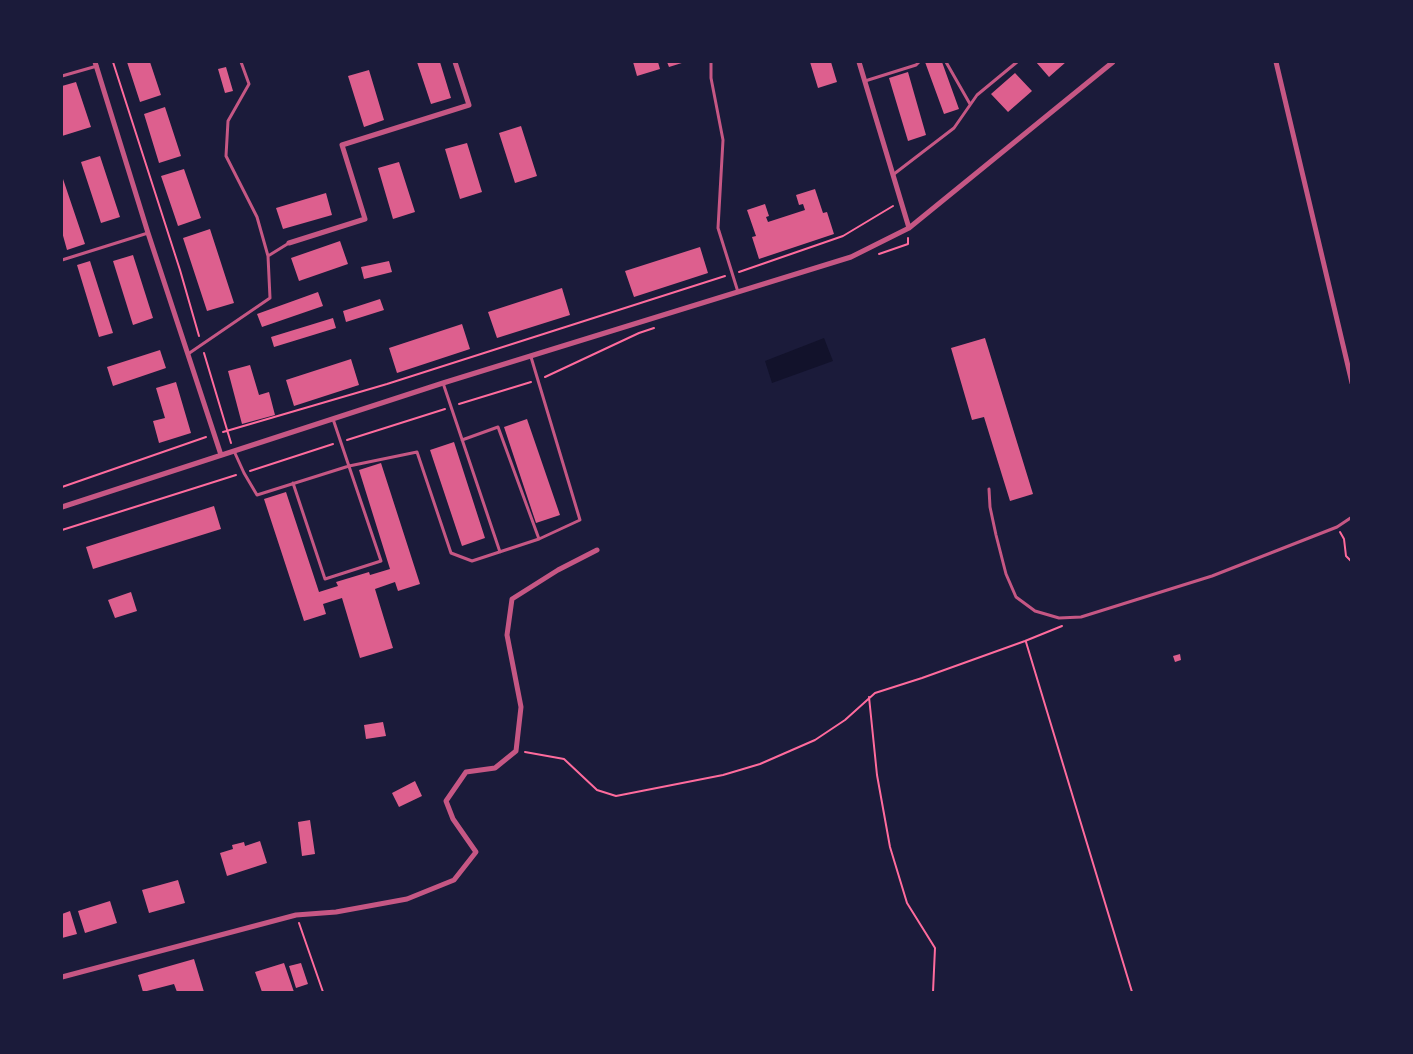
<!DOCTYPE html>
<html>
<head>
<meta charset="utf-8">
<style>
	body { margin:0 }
	#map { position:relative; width:1413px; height:1054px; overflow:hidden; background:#1b1b3a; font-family:Georgia,serif }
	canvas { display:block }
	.frame { position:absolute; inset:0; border:63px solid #1b1b3a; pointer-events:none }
</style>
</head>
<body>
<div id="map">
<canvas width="1413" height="1054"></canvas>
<div class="frame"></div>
</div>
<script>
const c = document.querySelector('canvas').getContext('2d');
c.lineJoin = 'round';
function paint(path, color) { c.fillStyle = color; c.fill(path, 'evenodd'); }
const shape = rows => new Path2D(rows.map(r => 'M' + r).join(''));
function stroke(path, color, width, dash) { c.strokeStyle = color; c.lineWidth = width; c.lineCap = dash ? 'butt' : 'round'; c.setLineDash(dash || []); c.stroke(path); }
paint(shape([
	[824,338,833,361,772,383,765,361]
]), '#12122b');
paint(shape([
	[127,62,150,62,161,95,140,102],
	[417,62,440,62,451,98,431,104],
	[633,62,658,62,660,69,637,76],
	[667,62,685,62,669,67],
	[810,62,831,62,837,82,818,88],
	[925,62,942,62,959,109,944,114],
	[1036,62,1066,62,1049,77],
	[226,67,233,91,225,93,218,69],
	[369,70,384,120,364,127,348,76],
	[908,72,926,135,908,141,889,78],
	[1015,73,1032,91,1008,112,991,94],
	[76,82,91,127,62,136,62,86],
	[165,107,181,156,159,163,144,114],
	[521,126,537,176,515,183,499,133],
	[467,143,482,192,460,199,445,149],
	[100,156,120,217,101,223,81,162],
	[399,162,415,212,393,219,378,168],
	[184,169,201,218,178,226,161,176],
	[62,176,85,244,67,250,62,232],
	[815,189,823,213,827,212,834,234,759,259,752,237,756,236,747,210,765,204,769,216,766,217,768,222,805,210,803,204,799,205,796,195],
	[326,193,332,215,283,229,276,208],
	[210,229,234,303,207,311,183,238],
	[340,241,348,264,299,281,291,258],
	[700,247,708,273,634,297,625,271],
	[133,255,153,318,133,325,113,261],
	[90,261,113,333,99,337,77,265],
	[389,261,392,272,364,279,361,267],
	[562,288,570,315,497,338,488,312],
	[318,292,323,306,262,327,257,314],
	[380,299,384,310,346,322,343,311],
	[333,318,336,328,274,347,271,337],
	[462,324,470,349,397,373,389,348],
	[985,338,1033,494,1010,501,984,417,972,420,951,348],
	[160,350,166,368,113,386,107,367],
	[351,359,359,385,294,406,286,380],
	[250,365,259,395,269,392,275,415,242,424,228,371],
	[176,382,191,433,159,443,153,421,165,418,156,388],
	[527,419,560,515,536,523,504,427],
	[454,442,485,538,462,546,430,450],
	[381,463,420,584,398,591,395,582,375,589,393,648,360,658,342,598,323,604,326,614,304,621,264,499,286,492,319,592,338,586,336,582,369,572,370,575,390,569,359,470],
	[214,506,221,529,93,569,86,547],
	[131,592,137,611,115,618,108,600],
	[1180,654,1181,660,1175,662,1173,656],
	[383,722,386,736,366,739,364,725],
	[415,781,422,796,399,807,392,793],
	[310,820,315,854,302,856,298,822],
	[260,841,267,863,227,876,220,853,233,849,232,845,244,842,245,846],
	[178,880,185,903,149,913,142,890],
	[110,901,117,923,85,933,78,911],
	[70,911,77,934,62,938,62,914],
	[194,959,204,992,177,992,174,984,143,992,138,975],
	[284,963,294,992,262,992,255,972],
	[301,963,308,984,296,988,289,966]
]), '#dd5f8e');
stroke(shape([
	[113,62,180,270,199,336],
	[879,254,908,244,908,238],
	[739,272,843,236,893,206],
	[204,353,231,443],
	[545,377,639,333,654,328],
	[459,404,531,382],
	[223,432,387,384,725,276],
	[347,440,445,409],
	[250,471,333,444],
	[62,487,206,437],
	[62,530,236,475],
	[1340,532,1344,539,1346,556,1352,562],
	[1026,642,1132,992],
	[869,697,877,775,890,847,907,903,935,948,933,992],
	[525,752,564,759,597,790,616,796,723,775,760,764,815,740,845,720,875,693,922,678,1025,641,1062,626],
	[299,923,323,992]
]), '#ff6b9d', 2);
stroke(shape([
	[241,62,249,84,228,121,226,156,257,217,268,256],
	[711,62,711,78,723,140,718,228,738,292],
	[946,62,970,104],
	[62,76,97,66],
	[865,81,916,65,919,62],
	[894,174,954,128,977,95,1017,62],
	[62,260,148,233],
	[188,354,270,298,268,256,289,243],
	[443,383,500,552],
	[462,440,498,427,539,539],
	[234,451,244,473,257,495,349,466,417,452,451,553,472,561,539,539,580,520,531,357],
	[293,483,325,579,381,561,333,419],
	[989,489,990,507,996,535,1006,574,1016,597,1035,611,1059,618,1081,617,1212,576,1337,527,1352,517]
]), '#c65784', 3);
stroke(shape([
	[95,62,148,233,221,455],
	[859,62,909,228],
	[1276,62,1352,383],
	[289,243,365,219,342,145,469,105,455,62],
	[62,507,443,383,851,257,909,228,1113,62],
	[62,977,296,915,336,912,407,899,454,880,476,852,453,819,446,801,466,772,495,768,516,751,521,707,507,635,512,599,558,570,597,550]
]), '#c65784', 5);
</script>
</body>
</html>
